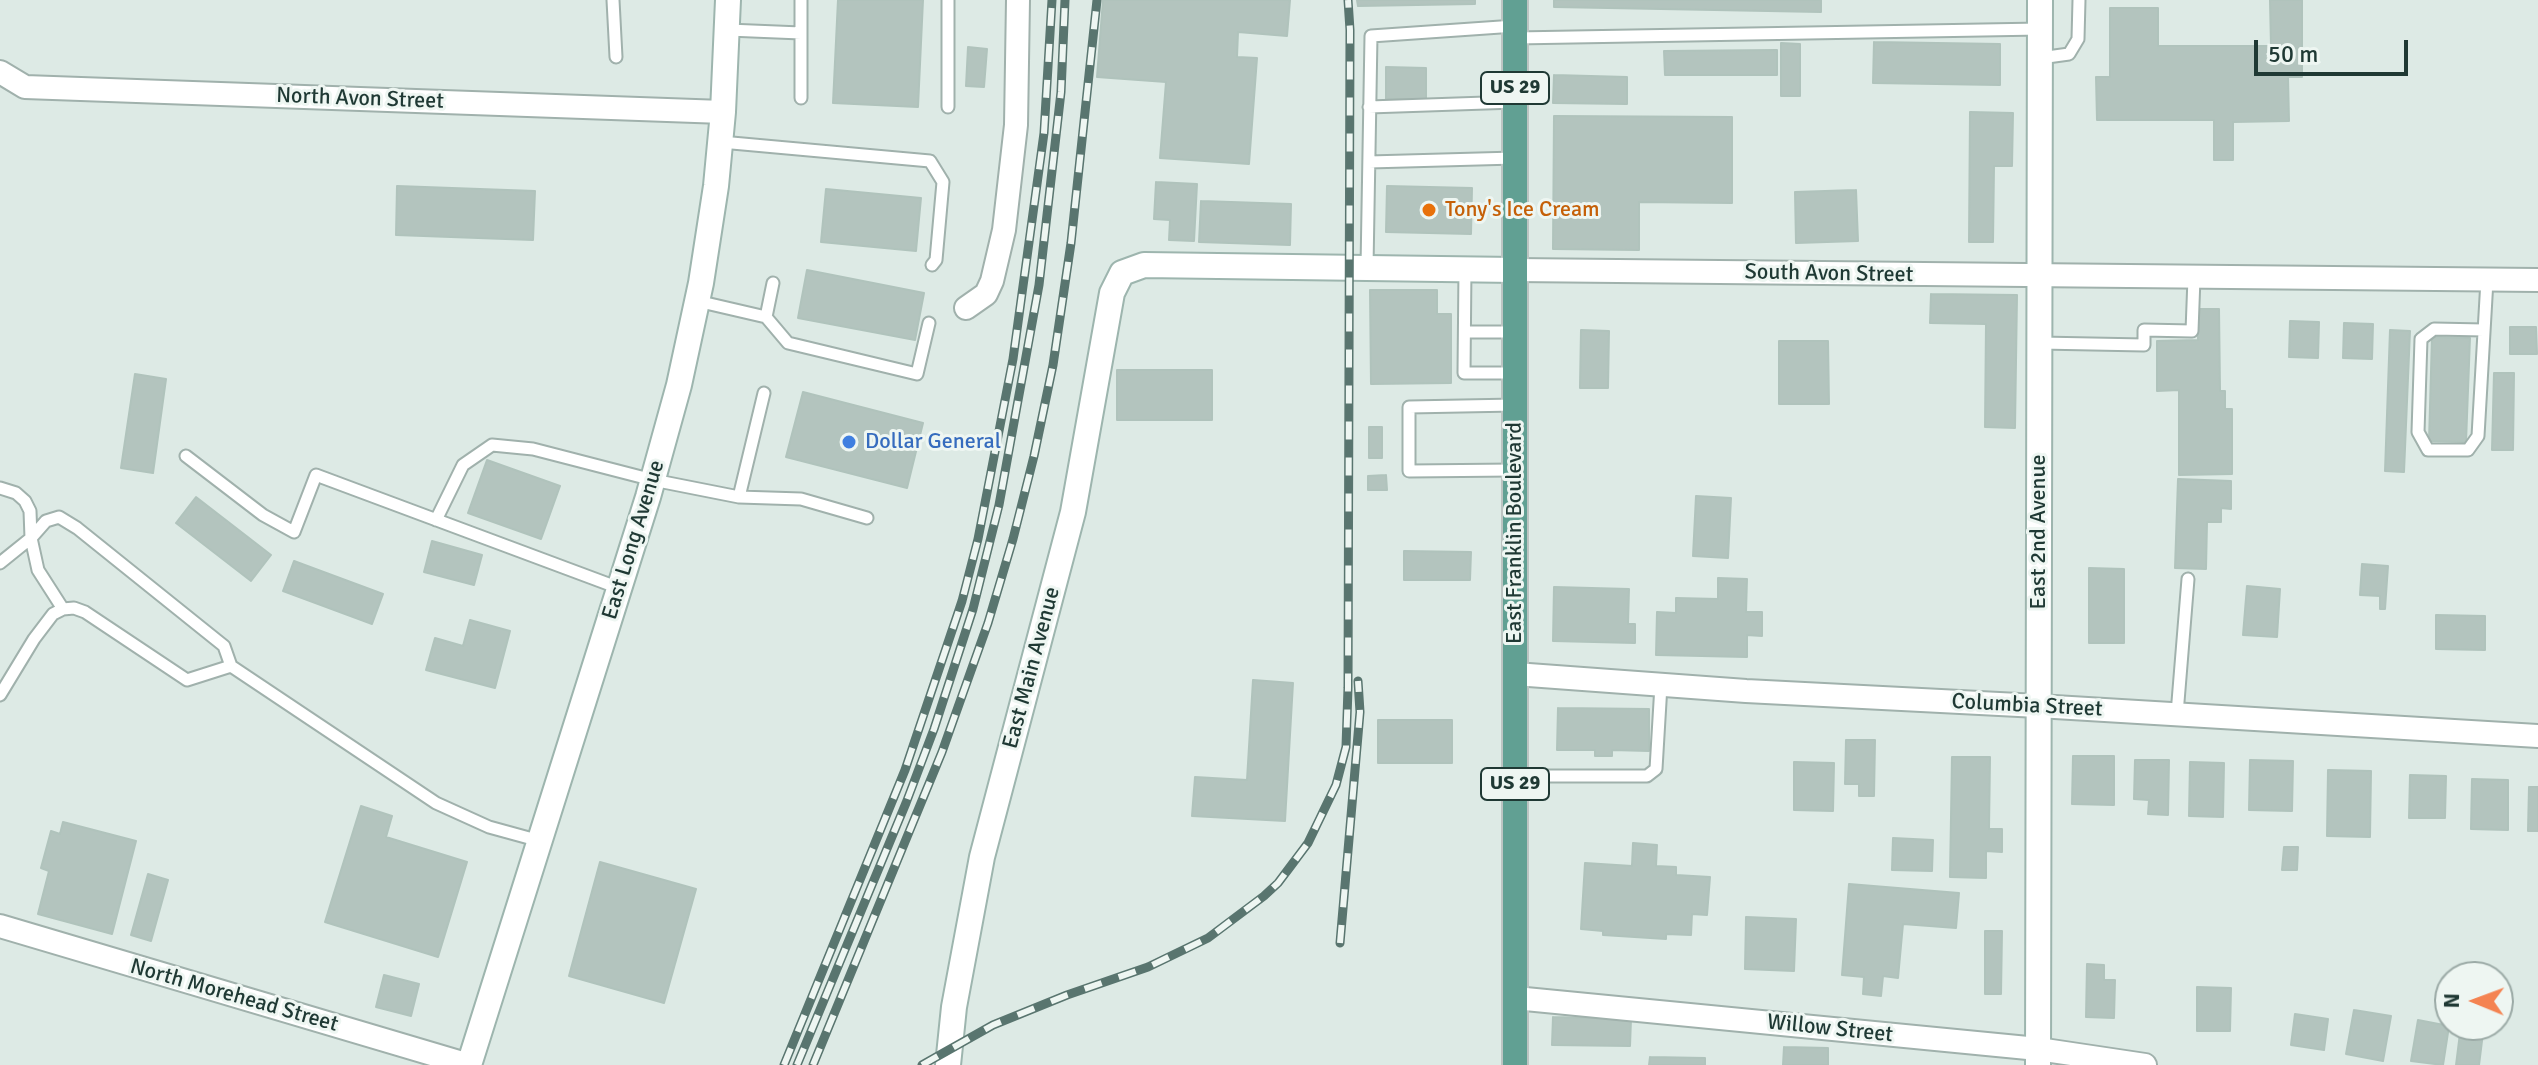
<!DOCTYPE html>
<html>
<head>
<meta charset="utf-8">
<style>
	body { margin:0 }
	#map { position:relative; width:2538px; height:1065px; overflow:hidden; background:#ddeae5; font-family:Signika,sans-serif }
	canvas { display:block }
	.north { position:absolute; left:2434px; top:961px; width:80px; height:80px; box-sizing:border-box; background:#eef6f2; border:2px solid #9baaa6; border-radius:50%; rotate:271deg; font-size:22px; font-weight:700; line-height:32px; text-align:center; color:#1f3934 }
	.north::after { content:''; display:block; margin:auto; width:28px; height:36px; background:#f48351; clip-path:polygon(50% 0,100% 100%,50% 72%,0 100%) }
	.scale { position:absolute; left:2254px; top:40px; width:154px; height:36px; box-sizing:border-box; border:4px solid #1f3934; border-top:0; padding-left:10px; font-size:24px; line-height:28px; white-space:nowrap; color:#1f3934; -webkit-text-stroke:6px #eef6f2; paint-order:stroke }
</style>
</head>
<body>
<div id="map">
<canvas width="2538" height="1065"></canvas>
<div class="north">N</div>
<div class="scale">50 m</div>
</div>
<script>
const c = document.querySelector('canvas').getContext('2d');
c.lineJoin = 'round';
function paint(path, color) { c.fillStyle = color; c.fill(path, 'evenodd'); }
const shape = rows => new Path2D(rows.map(r => 'M' + r).join(''));
function stroke(path, color, width, dash) { c.strokeStyle = color; c.lineWidth = width; c.lineCap = dash ? 'butt' : 'round'; c.setLineDash(dash || []); c.stroke(path); }
function label(font, color, halo, rows, align = 'center') {
  c.font = font + ' Signika,sans-serif'; c.lineWidth = 6; c.setLineDash([]); c.textBaseline = 'middle'; c.strokeStyle = halo; c.fillStyle = color; for (const [text, x, y, turn = 0] of rows) {
    c.save(); c.translate(x, y); c.rotate((+turn || 0) * Math.PI / 180); c.textAlign = isNaN(turn) ? turn : align; if (halo) c.strokeText(text, 0, 0); c.fillText(text, 0, 0); c.restore();
  }
}
const building = shape([
	[838,0,923,0,918,107,833,103,838,0],
	[1103,0,1290,0,1287,36,1238,32,1237,57,1257,58,1249,164,1160,158,1166,82,1097,77,1103,0],
	[1357,0,1475,0,1475,4,1358,6,1357,0],
	[1554,0,1821,0,1821,12,1554,7,1554,0],
	[2270,0,2302,0,2302,77,2288,77,2289,121,2233,122,2233,160,2214,160,2214,120,2097,120,2096,77,2110,77,2110,8,2158,8,2158,46,2271,46,2270,0],
	[1874,42,2000,44,2000,85,1873,83,1874,42],
	[1781,43,1800,44,1800,96,1781,96,1781,43],
	[968,47,987,49,984,87,966,86,968,47],
	[1777,50,1777,75,1665,75,1664,51,1777,50],
	[1386,67,1426,68,1426,99,1386,99,1386,67],
	[1554,75,1627,77,1627,104,1553,103,1554,75],
	[1970,112,2013,113,2012,166,1994,166,1993,242,1969,242,1970,112],
	[1554,116,1732,117,1732,203,1639,202,1639,250,1553,249,1554,116],
	[1156,182,1197,184,1194,241,1169,240,1170,220,1154,219,1156,182],
	[397,186,535,191,533,240,396,235,397,186],
	[1387,186,1472,188,1471,234,1386,232,1387,186],
	[826,189,921,198,916,251,821,242,826,189],
	[1856,190,1858,241,1796,243,1795,192,1856,190],
	[1201,201,1291,204,1290,245,1199,242,1201,201],
	[807,270,924,293,915,340,798,318,807,270],
	[1370,290,1437,290,1437,314,1451,314,1451,383,1371,384,1370,290],
	[1931,294,2017,295,2015,428,1985,427,1986,324,1930,323,1931,294],
	[2198,309,2219,309,2220,391,2225,391,2225,409,2232,409,2232,474,2179,475,2179,390,2157,391,2157,341,2198,340,2198,309],
	[2290,321,2319,322,2318,358,2289,357,2290,321],
	[2344,323,2373,324,2372,359,2343,358,2344,323],
	[2510,327,2536,327,2537,354,2510,354,2510,327],
	[1581,330,1609,331,1608,388,1580,388,1581,330],
	[2390,330,2410,331,2404,472,2385,471,2390,330],
	[2432,337,2470,338,2466,442,2429,441,2432,337],
	[1779,341,1828,341,1829,404,1779,404,1779,341],
	[1117,370,1212,370,1212,420,1117,420,1117,370],
	[2494,373,2514,373,2513,450,2492,450,2494,373],
	[135,374,166,379,153,473,121,468,135,374],
	[803,392,923,423,907,488,786,457,803,392],
	[1369,427,1382,427,1382,458,1369,458,1369,427],
	[487,460,560,486,541,539,468,513,487,460],
	[1386,475,1387,490,1368,490,1368,476,1386,475],
	[2178,479,2231,481,2231,509,2221,508,2221,522,2207,522,2206,569,2175,568,2178,479],
	[1696,496,1731,498,1728,558,1693,556,1696,496],
	[196,497,271,555,251,581,176,523,196,497],
	[432,541,482,555,474,585,424,572,432,541],
	[1404,551,1471,552,1470,580,1404,580,1404,551],
	[294,561,383,594,372,624,283,591,294,561],
	[2362,564,2388,566,2385,609,2380,609,2380,596,2360,595,2362,564],
	[2089,568,2124,569,2124,643,2089,643,2089,568],
	[1718,578,1747,579,1746,612,1762,612,1762,636,1747,635,1747,657,1656,655,1657,612,1676,613,1676,598,1718,599,1718,578],
	[2247,586,2280,589,2277,637,2243,635,2247,586],
	[1554,587,1629,589,1628,624,1635,624,1635,643,1553,641,1554,587],
	[2436,615,2485,616,2485,650,2436,649,2436,615],
	[470,620,510,631,495,688,426,670,435,638,463,646,470,620],
	[1253,680,1293,683,1285,821,1192,816,1195,777,1247,780,1253,680],
	[1558,708,1649,709,1649,751,1612,750,1612,756,1595,756,1595,750,1557,750,1558,708],
	[1378,720,1452,720,1452,763,1378,763,1378,720],
	[1846,740,1875,740,1874,796,1859,796,1859,784,1845,784,1846,740],
	[2073,756,2114,756,2114,805,2072,804,2073,756],
	[1952,757,1990,757,1989,829,2002,829,2002,852,1986,851,1986,878,1950,877,1952,757],
	[2135,760,2169,760,2168,815,2148,814,2149,800,2134,799,2135,760],
	[2250,760,2293,761,2292,811,2249,810,2250,760],
	[1794,762,1834,763,1833,811,1794,810,1794,762],
	[2190,762,2224,763,2223,817,2189,816,2190,762],
	[2328,770,2371,771,2370,837,2327,836,2328,770],
	[2410,775,2446,776,2445,818,2409,818,2410,775],
	[2472,779,2508,780,2508,830,2471,829,2472,779],
	[2529,787,2538,787,2538,831,2528,831,2529,787],
	[361,806,392,816,386,837,467,862,438,957,325,922,361,806],
	[63,822,136,841,112,934,38,914,49,871,41,868,51,831,60,834,63,822],
	[1893,838,1933,840,1932,871,1892,870,1893,838],
	[1633,843,1657,845,1656,866,1676,867,1676,875,1710,877,1707,915,1692,914,1691,935,1666,934,1666,939,1603,935,1603,931,1581,929,1585,863,1632,866,1633,843],
	[2284,847,2298,847,2297,870,2282,870,2284,847],
	[600,862,696,889,664,1003,569,976,600,862],
	[148,874,168,880,151,941,131,935,148,874],
	[1849,884,1959,893,1956,928,1903,924,1898,978,1883,976,1881,996,1863,994,1864,977,1842,975,1849,884],
	[1746,917,1796,919,1794,971,1745,969,1746,917],
	[1985,931,2002,931,2001,994,1985,994,1985,931],
	[2087,964,2104,965,2104,980,2115,980,2114,1018,2086,1017,2087,964],
	[384,975,419,984,411,1016,376,1007,384,975],
	[2197,987,2231,988,2230,1031,2197,1031,2197,987],
	[2354,1010,2391,1016,2383,1061,2346,1054,2354,1010],
	[2295,1014,2328,1019,2324,1050,2291,1045,2295,1014],
	[1553,1017,1631,1019,1630,1046,1552,1045,1553,1017],
	[2418,1020,2449,1026,2443,1065,2411,1061,2418,1020],
	[2461,1025,2484,1025,2479,1065,2456,1065,2461,1025],
	[1784,1047,1828,1048,1828,1065,1783,1065,1784,1047],
	[1650,1057,1705,1058,1705,1065,1649,1065,1650,1057]
]);
paint(building, '#b3c4be');
stroke(building, '#b0c3bc', 2);
const lane = shape([
	[613,0,616,57],
	[728,30,801,33],
	[1515,38,2041,29],
	[2040,58,2069,54,2078,39,2079,0],
	[801,98,801,0],
	[948,107,948,0],
	[1369,107,1515,102],
	[721,142,930,161,943,182,936,260,932,265],
	[1369,162,1515,158],
	[1367,267,1371,36,1515,26],
	[1465,268,1464,373,1515,373],
	[697,301,766,317,788,343,917,374,929,323],
	[766,317,773,283],
	[2484,330,2434,329,2421,339,2418,432,2428,450,2468,450,2478,436,2487,280],
	[1465,332,1515,332],
	[2040,343,2144,345,2144,330,2192,331,2194,278],
	[186,456,263,515,294,532,316,475,619,588],
	[1514,470,1409,471,1409,407,1515,405],
	[0,488,16,493,25,501,30,511,31,538,38,570,63,609],
	[739,497,764,393],
	[436,520,463,465,492,445,533,449,653,480,739,497,801,499,867,518],
	[0,563,31,538,46,521,59,517,77,528,224,646,231,666],
	[0,695,34,639,53,614,63,609,74,608,85,612,187,680,231,666,436,803,489,827,540,841],
	[2177,714,2188,579],
	[1515,776,1647,776,1656,769,1661,685]
]);
const street = shape([
	[0,72,25,87,723,112],
	[1515,270,2538,280],
	[966,308,986,294,992,281,1004,230,1016,125,1018,0],
	[1515,674,1746,691,2038,706,2538,736],
	[0,926,469,1065],
	[1515,998,2038,1049,2145,1065]
]);
const secondary = shape([
	[469,1065,648,497,679,385,701,283,716,186,723,112,728,0],
	[948,1065,954,1007,982,857,1073,512,1112,293,1122,273,1144,265,1515,270],
	[2038,1065,2040,0]
]);
const primary = shape([
	[1515,1065,1515,0]
]);
stroke(lane, '#a0b1ac', 15);
stroke(street, '#a0b1ac', 26);
stroke(secondary, '#9db5ae', 28);
stroke(primary, '#bcc4c2', 28);
stroke(lane, '#fff', 11);
stroke(street, '#fff', 22);
stroke(secondary, '#fff', 24);
stroke(primary, '#61a093', 24);
const rail = shape([
	[1340,943,1360,712,1358,681],
	[784,1065,905,770,962,601,978,539,1013,359,1044,133,1052,0],
	[797,1065,906,803,934,729,973,609,999,505,1039,285,1061,92,1065,0],
	[813,1065,942,752,988,623,1013,539,1034,456,1053,365,1071,243,1097,0],
	[922,1065,993,1025,1067,995,1148,967,1208,938,1264,896,1278,883,1308,843,1336,785,1346,747,1348,688,1350,30,1348,0]
]);
stroke(rail, '#59756f', 9);
stroke(rail, '#eef6f2', 6, [18]);
for (const [x, y, r, color] of [
	[1429,210,8,"#e8710a"],
	[849,442,8,"#3f7fe0"]
]) { const dot = new Path2D(); dot.arc(x, y, r, 0, 2 * Math.PI); c.fillStyle = color; c.fill(dot); stroke(dot, '#eef6f2', 3); }
for (const [x, y, w] of [
	[1515,88,68],
	[1515,784,68]
]) { const box = new Path2D(); box.roundRect(x - w / 2, y - 16, w, 32, 6); c.fillStyle = '#eef6f2'; c.fill(box); stroke(box, '#1f3934', 2); }
label('bold 20px', '#1f3934', null, [
	["US 29",1515,88],
	["US 29",1515,784]
]);
label('22px', '#1f3934', '#eef6f2', [
	["North Avon Street",360,99,2],
	["South Avon Street",1829,274,1],
	["East 2nd Avenue",2039,532,-90],
	["East Franklin Boulevard",1515,533,-90],
	["East Long Avenue",634,540,-73],
	["East Main Avenue",1032,668,-75],
	["Columbia Street",2027,706,3],
	["North Morehead Street",234,996,16],
	["Willow Street",1830,1029,6]
]);
label('22px', '#c56008', '#eef6f2', [
	["Tony's Ice Cream",1445,210]
], 'left');
label('22px', '#366cbe', '#eef6f2', [
	["Dollar General",865,442]
], 'left');
</script>
</body>
</html>
